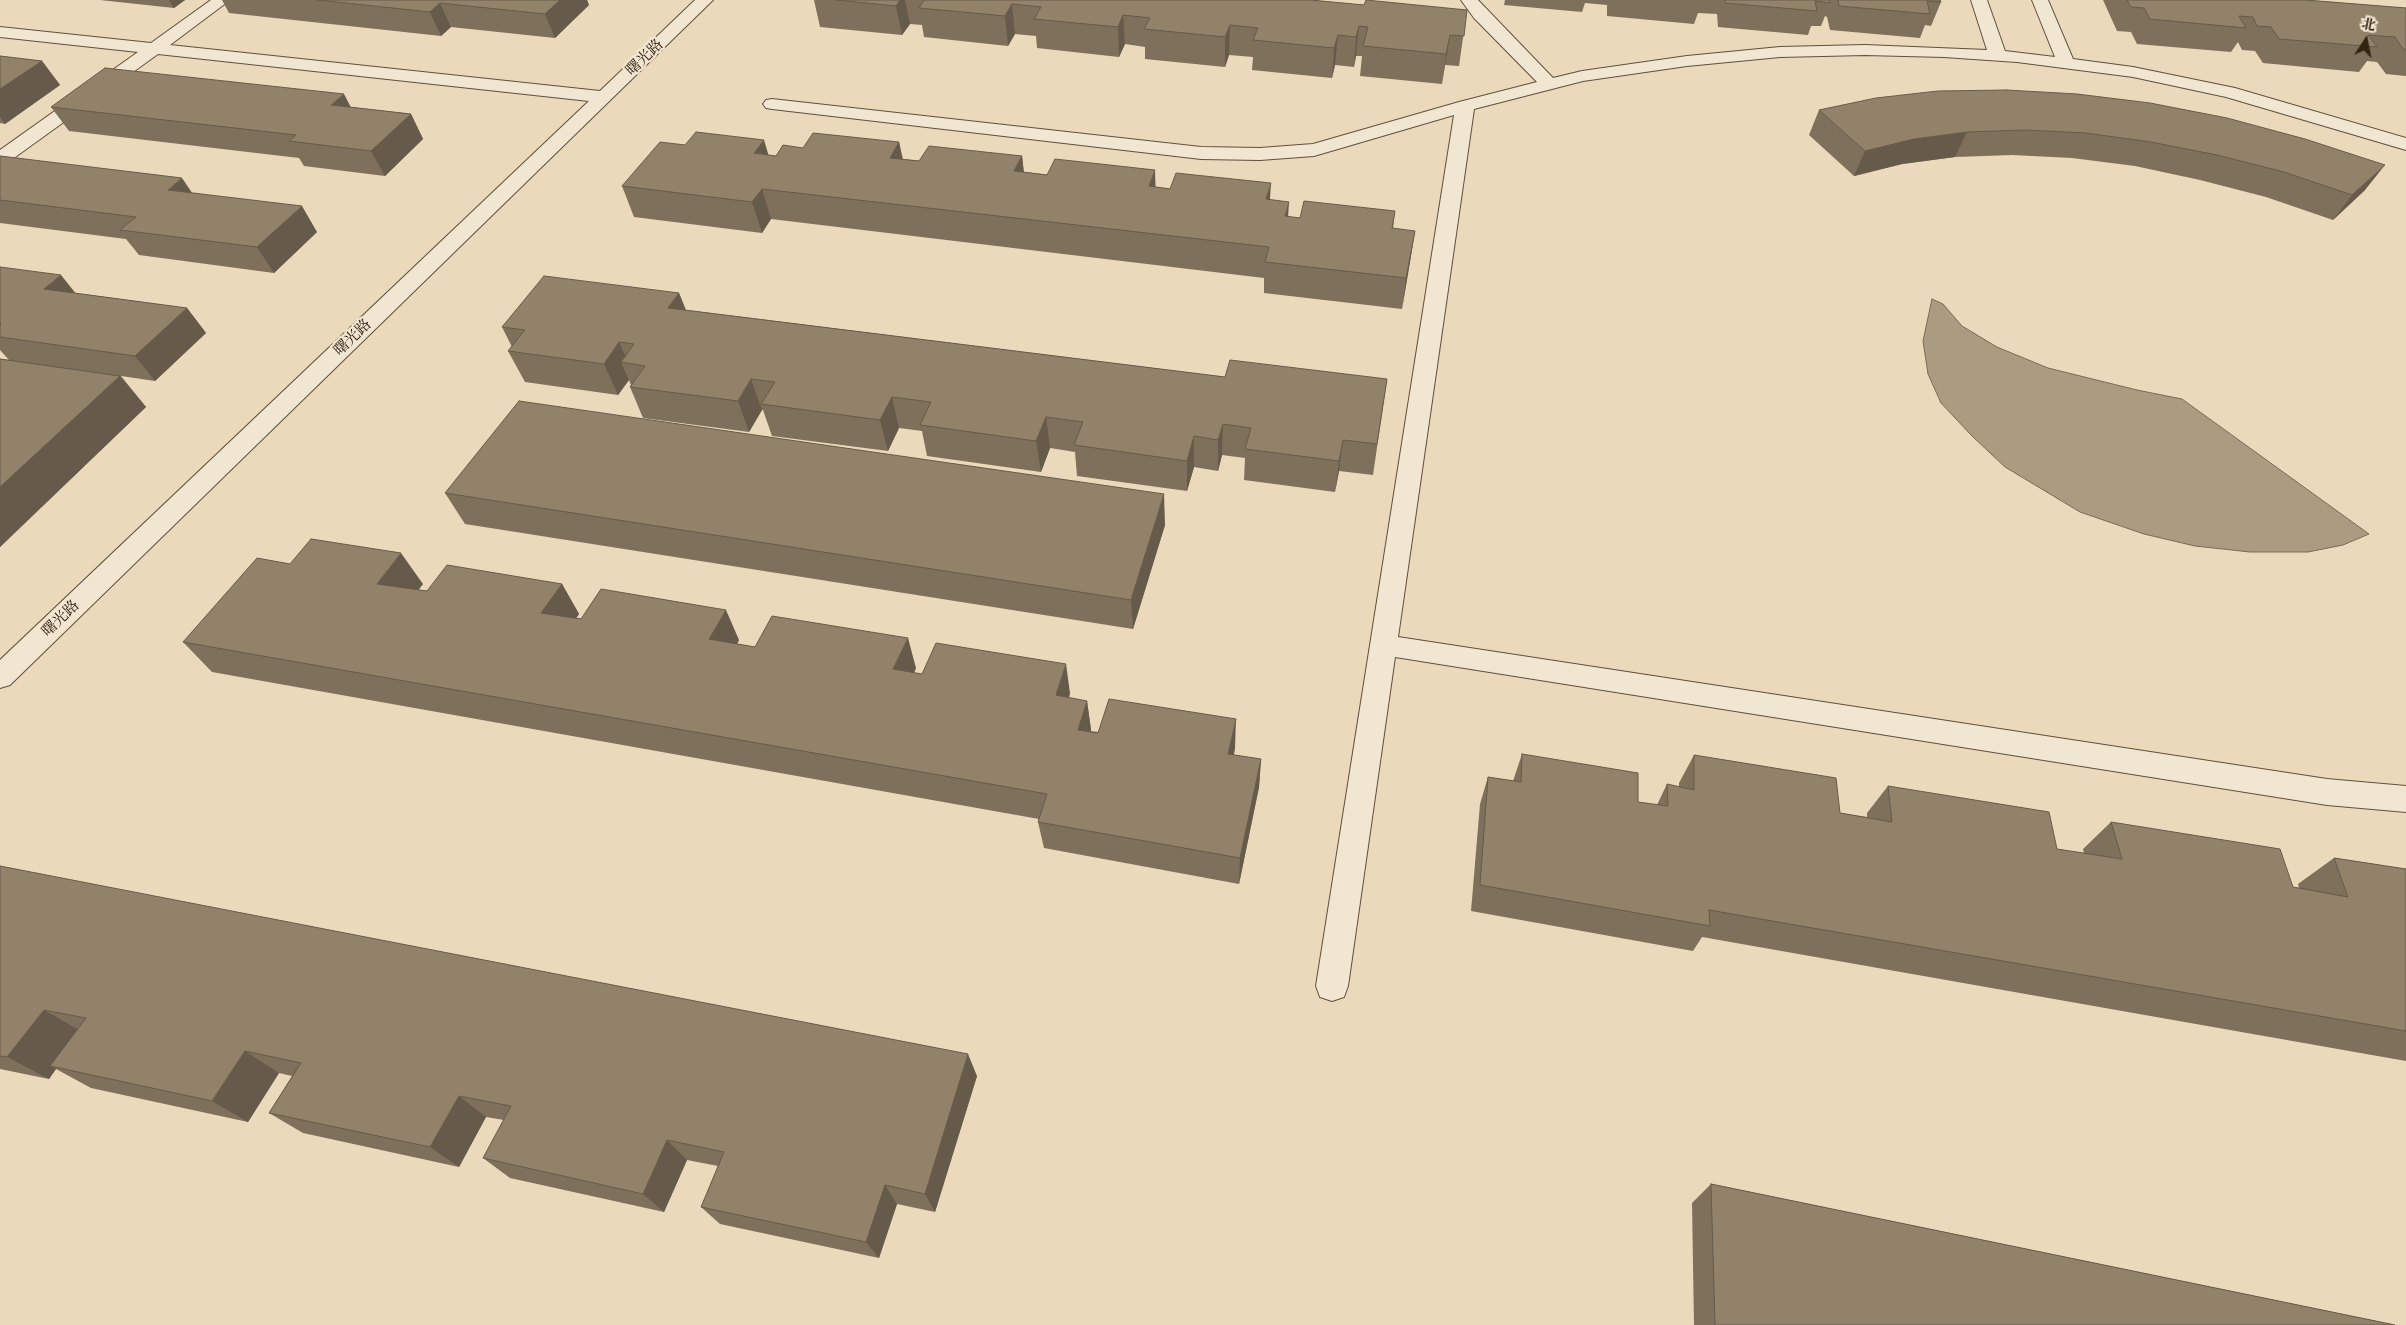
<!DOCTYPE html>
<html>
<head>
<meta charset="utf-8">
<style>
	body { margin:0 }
	#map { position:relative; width:2406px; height:1325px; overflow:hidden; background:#ead9ba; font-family:"IM FELL Great Primer","Noto Serif SC",serif }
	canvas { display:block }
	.north { position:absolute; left:2341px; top:15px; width:50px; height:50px; -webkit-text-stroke:4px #f1e6d2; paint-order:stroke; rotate:11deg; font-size:14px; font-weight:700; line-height:20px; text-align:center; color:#322312 }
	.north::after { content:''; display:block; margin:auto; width:18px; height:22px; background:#322312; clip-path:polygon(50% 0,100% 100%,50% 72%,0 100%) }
</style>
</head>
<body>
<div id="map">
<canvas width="2406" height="1325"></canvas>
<div class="north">北</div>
</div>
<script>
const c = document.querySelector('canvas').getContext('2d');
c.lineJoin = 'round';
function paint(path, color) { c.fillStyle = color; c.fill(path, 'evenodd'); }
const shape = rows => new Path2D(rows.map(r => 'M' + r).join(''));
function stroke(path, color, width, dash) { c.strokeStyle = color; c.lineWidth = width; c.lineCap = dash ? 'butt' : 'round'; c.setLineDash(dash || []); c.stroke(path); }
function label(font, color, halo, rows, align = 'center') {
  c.font = font + ' "IM FELL Great Primer","Noto Serif SC",serif'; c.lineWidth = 4.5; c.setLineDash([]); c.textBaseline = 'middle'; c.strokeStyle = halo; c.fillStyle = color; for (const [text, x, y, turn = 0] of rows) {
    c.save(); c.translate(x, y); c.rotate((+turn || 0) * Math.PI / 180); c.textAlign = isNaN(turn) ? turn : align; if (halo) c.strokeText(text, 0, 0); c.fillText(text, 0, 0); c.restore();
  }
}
const water = shape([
	[1932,299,1943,304,1962,326,1997,347,2048,368,2137,390,2182,399,2369,534,2343,545,2308,552,2250,552,2195,546,2144,534,2080,512,2005,467,1972,436,1941,403,1928,374,1923,341,1932,299]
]);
paint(water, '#ab9b81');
stroke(water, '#7b6b55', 1);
const minor = shape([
	[211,0,230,0,170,45,600,91,695,0,713,0,10,685,0,688,0,660,589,101,158,54,7,163,0,165,0,150,138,52,0,37,0,27,151,43,211,0],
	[1461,0,1478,0,1553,78,1582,71,1687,56,1780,47,1865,45,1987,50,1971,0,1987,0,2005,51,2055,57,2032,0,2048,0,2073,59,2133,67,2235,88,2406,138,2406,150,2226,97,2133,77,2017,62,1944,57,1865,55,1780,57,1687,66,1583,81,1474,109,1398,637,2327,779,2406,786,2406,812,2327,805,1395,657,1348,986,1344,997,1332,1001,1320,997,1316,986,1454,115,1314,156,1260,160,1201,159,772,109,766,108,763,104,766,100,772,99,1201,147,1260,148,1313,144,1459,102,1537,82,1474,18,1461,0]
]);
stroke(minor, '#60503c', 2);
paint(minor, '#f1e6d2');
paint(shape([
	[100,0,185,0,174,8],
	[222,0,587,0,589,5,555,38,451,27,441,36,229,13],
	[814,0,1311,0,1364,5,1467,10,1459,66,1445,65,1442,84,1360,76,1362,56,1356,56,1354,67,1335,65,1332,78,1252,70,1253,57,1229,55,1225,67,1145,59,1145,47,1125,44,1119,57,1037,48,1036,36,1015,34,1008,46,924,37,922,25,910,24,902,35,820,27],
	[1505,0,1940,0,1941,2,1931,26,1925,25,1920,38,1830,30,1827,17,1825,16,1821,26,1811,26,1808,35,1718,27,1717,14,1698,13,1694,24,1607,16,1607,5,1585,3,1582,12,1504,5],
	[2103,0,2306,0,2406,8,2406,76,2386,74,2377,62,2367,61,2359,72,2263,63,2255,51,2242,50,2238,42,2231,52,2137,44,2131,32,2117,31],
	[0,56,42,61,60,85,5,124,0,123],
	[2077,94,2365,190,2333,220,2266,197,2200,180,2135,166,2072,158,2012,155,1955,157,1902,164,1854,176,1809,135,1819,110],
	[51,107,351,107,411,114,423,139,385,176,304,166,299,158,69,131],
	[899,142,903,159,919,161,1022,156,1024,172,1270,200,1288,217,1300,218,1395,211,1393,229,1415,231,1402,309,1264,293,1264,278,771,219,762,233,634,217,622,186,769,155,776,156,803,148],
	[0,156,192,193,317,232,274,273,139,255,126,239,0,223],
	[0,267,75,293,187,308,206,333,155,381,121,376,146,407,0,547,0,359,9,360,0,350],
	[679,293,686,310,1225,377,1387,379,1373,475,1339,471,1335,492,1244,480,1245,458,1222,455,1218,471,1194,467,1187,491,1077,476,1075,452,1050,448,1041,472,927,456,922,431,899,428,888,451,772,436,763,410,762,410,749,432,643,418,630,387,631,385,629,380,618,395,525,382,508,351,512,347,502,327],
	[445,493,1165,525,1133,629,465,524],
	[290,564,423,584,418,590,427,591,562,584,579,614,576,618,739,640,737,644,755,647,916,668,914,673,1070,693,1069,698,1087,701,1091,730,1090,731,1235,748,1234,755,1261,759,1259,787,1239,884,1044,848,1038,822,1039,819,212,672,183,642],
	[1522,754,1638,802,1657,805,1667,784,1679,787,1679,783,1694,755,1840,813,1867,817,1867,813,1888,786,2057,849,2084,853,2083,849,2111,822,2293,887,2299,888,2298,884,2334,858,2406,869,2406,1061,1702,937,1693,951,1471,911,1480,804,1488,777,1513,781],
	[0,866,977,1076,935,1212,897,1204,879,1258,720,1224,701,1207,718,1166,687,1160,664,1212,510,1178,483,1158,504,1120,486,1117,459,1167,303,1133,269,1113,292,1076,279,1073,248,1122,91,1088,56,1069,49,1079,0,1069],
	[1711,1184,2395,1325,1694,1325,1692,1203]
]), '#7e705a');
paint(shape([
	[169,0,185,0,174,8],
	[560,0,587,0,589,5,555,38,545,14],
	[900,0,905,0,910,24,902,35,896,6],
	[440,3,451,27,441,36,430,12],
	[1012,4,1015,34,1008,46,1005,16],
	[1123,15,1125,44,1119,57,1118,27],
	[1230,25,1229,55,1225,67,1225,37],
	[1359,26,1356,56,1354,67,1356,37],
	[1338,35,1335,65,1332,78,1334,48],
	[1450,35,1445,65,1442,84,1446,54],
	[42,61,60,85,5,124,0,117,0,89],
	[344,94,357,119,331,105],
	[411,114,423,139,385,176,371,151],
	[1967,132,1955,157,1902,164,1854,176,1865,151,1914,139],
	[764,140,773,170,754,153],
	[899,142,905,173,890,158],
	[1022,156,1025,186,1014,171],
	[2385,165,2365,190,2333,220,2352,195],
	[1155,170,1156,201,1149,186],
	[182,178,199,203,168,190],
	[1271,183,1269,214,1266,199],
	[762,189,771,219,762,233,752,202],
	[1289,202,1287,233,1285,216],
	[302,206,317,232,274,273,257,247],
	[1415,231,1410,262,1402,309,1406,278],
	[61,275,81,300,44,289],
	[679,293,691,324,668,308],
	[187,308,206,333,155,381,135,356],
	[619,342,629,363,621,362,629,380,618,395,604,364],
	[120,376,146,407,0,547,0,487],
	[751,379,762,410,749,432,738,401],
	[892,397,899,428,888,451,880,420],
	[1046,417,1050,448,1041,472,1036,441],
	[1223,424,1222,455,1218,471,1218,440],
	[1194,436,1194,467,1187,491,1187,461],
	[1343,440,1339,471,1335,492,1339,461],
	[1164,494,1165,525,1133,629,1131,600],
	[401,553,423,584,400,614,377,584],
	[562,584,579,614,560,643,541,613],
	[726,610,739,640,723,669,709,639],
	[908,638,916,668,902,699,893,669],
	[1066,664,1070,693,1060,724,1056,695],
	[1087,701,1091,730,1082,758,1078,730],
	[1236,719,1235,748,1227,782,1228,754],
	[1261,759,1259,787,1239,884,1240,858],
	[44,1010,84,1033,50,1066,56,1069,49,1079,7,1057],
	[245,1051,279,1073,248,1122,212,1101],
	[968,1054,977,1076,935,1212,925,1194],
	[459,1096,486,1117,459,1167,430,1147],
	[667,1140,687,1160,664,1212,643,1194],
	[885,1185,897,1204,879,1258,866,1242]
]), '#665b4a');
const building = shape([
	[318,0,560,0,545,14,440,3,430,12,318,0],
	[836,0,900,0,896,6,836,0],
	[924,0,1311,0,1364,5,1366,0,1467,10,1464,36,1450,35,1446,54,1363,46,1368,27,1359,26,1356,37,1338,35,1334,48,1253,40,1258,28,1230,25,1225,37,1144,29,1150,18,1123,15,1118,27,1034,19,1041,7,1012,4,1005,16,919,8,924,0],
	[1725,0,1829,0,1830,3,1815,1,1817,11,1725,3,1725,0],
	[1838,0,1940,0,1941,2,1927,1,1930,14,1839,6,1838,0],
	[2127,0,2306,0,2406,8,2406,50,2404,50,2395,37,2368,35,2377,47,2279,39,2271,27,2257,26,2253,17,2239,16,2246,28,2150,19,2144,8,2131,7,2127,0],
	[0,56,42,61,0,89,0,56],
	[105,68,344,94,331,105,411,114,371,151,289,141,296,135,51,107,105,68],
	[2006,90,2077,94,2150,103,2227,118,2305,139,2385,165,2352,195,2284,172,2217,155,2151,142,2086,133,2025,130,1967,132,1914,139,1865,151,1819,110,1876,98,1938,91,2006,90],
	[696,132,764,140,754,153,776,156,783,145,803,148,813,133,899,142,890,158,919,161,929,146,1022,156,1014,171,1047,175,1055,159,1155,170,1149,186,1170,189,1176,173,1271,183,1266,199,1289,202,1285,216,1300,218,1304,201,1395,211,1392,228,1415,231,1406,278,1265,262,1269,247,762,189,752,202,622,186,660,142,685,145,696,132],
	[0,156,182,178,168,190,302,206,257,247,120,230,136,217,0,200,0,156],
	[0,267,61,275,44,289,187,308,135,356,0,337,0,325,1,324,0,323,0,267],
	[544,276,679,293,668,308,1225,377,1230,360,1387,379,1377,444,1343,440,1339,461,1245,449,1251,428,1223,424,1218,440,1194,436,1187,461,1074,445,1083,422,1046,417,1036,441,920,425,931,402,892,397,880,420,761,404,775,382,751,379,738,401,630,387,645,366,621,362,634,344,619,342,604,364,508,351,525,330,502,327,544,276],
	[0,359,120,376,0,487,0,359],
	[519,401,1164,494,1131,600,445,493,519,401],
	[311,539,401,553,377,584,427,591,447,565,562,584,541,613,581,619,601,589,726,610,709,639,755,647,772,616,908,638,893,669,922,674,936,643,1066,664,1056,695,1087,701,1078,730,1098,733,1109,699,1236,719,1228,754,1261,759,1240,858,1038,822,1047,794,183,642,257,558,290,564,311,539],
	[1522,754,1638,773,1638,802,1668,806,1667,784,1694,790,1694,755,1836,778,1840,813,1892,822,1888,786,2049,812,2057,849,2122,859,2111,822,2280,849,2293,887,2348,897,2334,858,2406,869,2406,1031,1709,910,1710,926,1480,885,1488,777,1521,782,1522,754],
	[0,866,968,1054,925,1194,885,1185,866,1242,701,1207,724,1152,667,1140,643,1194,483,1158,511,1106,459,1096,430,1147,269,1113,301,1063,245,1051,212,1101,50,1066,86,1018,44,1010,7,1057,0,1056,0,866],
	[1711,1184,2395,1325,1715,1325,1711,1184]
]);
paint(building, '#928269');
stroke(building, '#665b4a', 1);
label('15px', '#322312', '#f1e6d2', [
	["曙光路",645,58,-44],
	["曙光路",353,338,-44],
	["曙光路",61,619,-44]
]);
</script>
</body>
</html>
